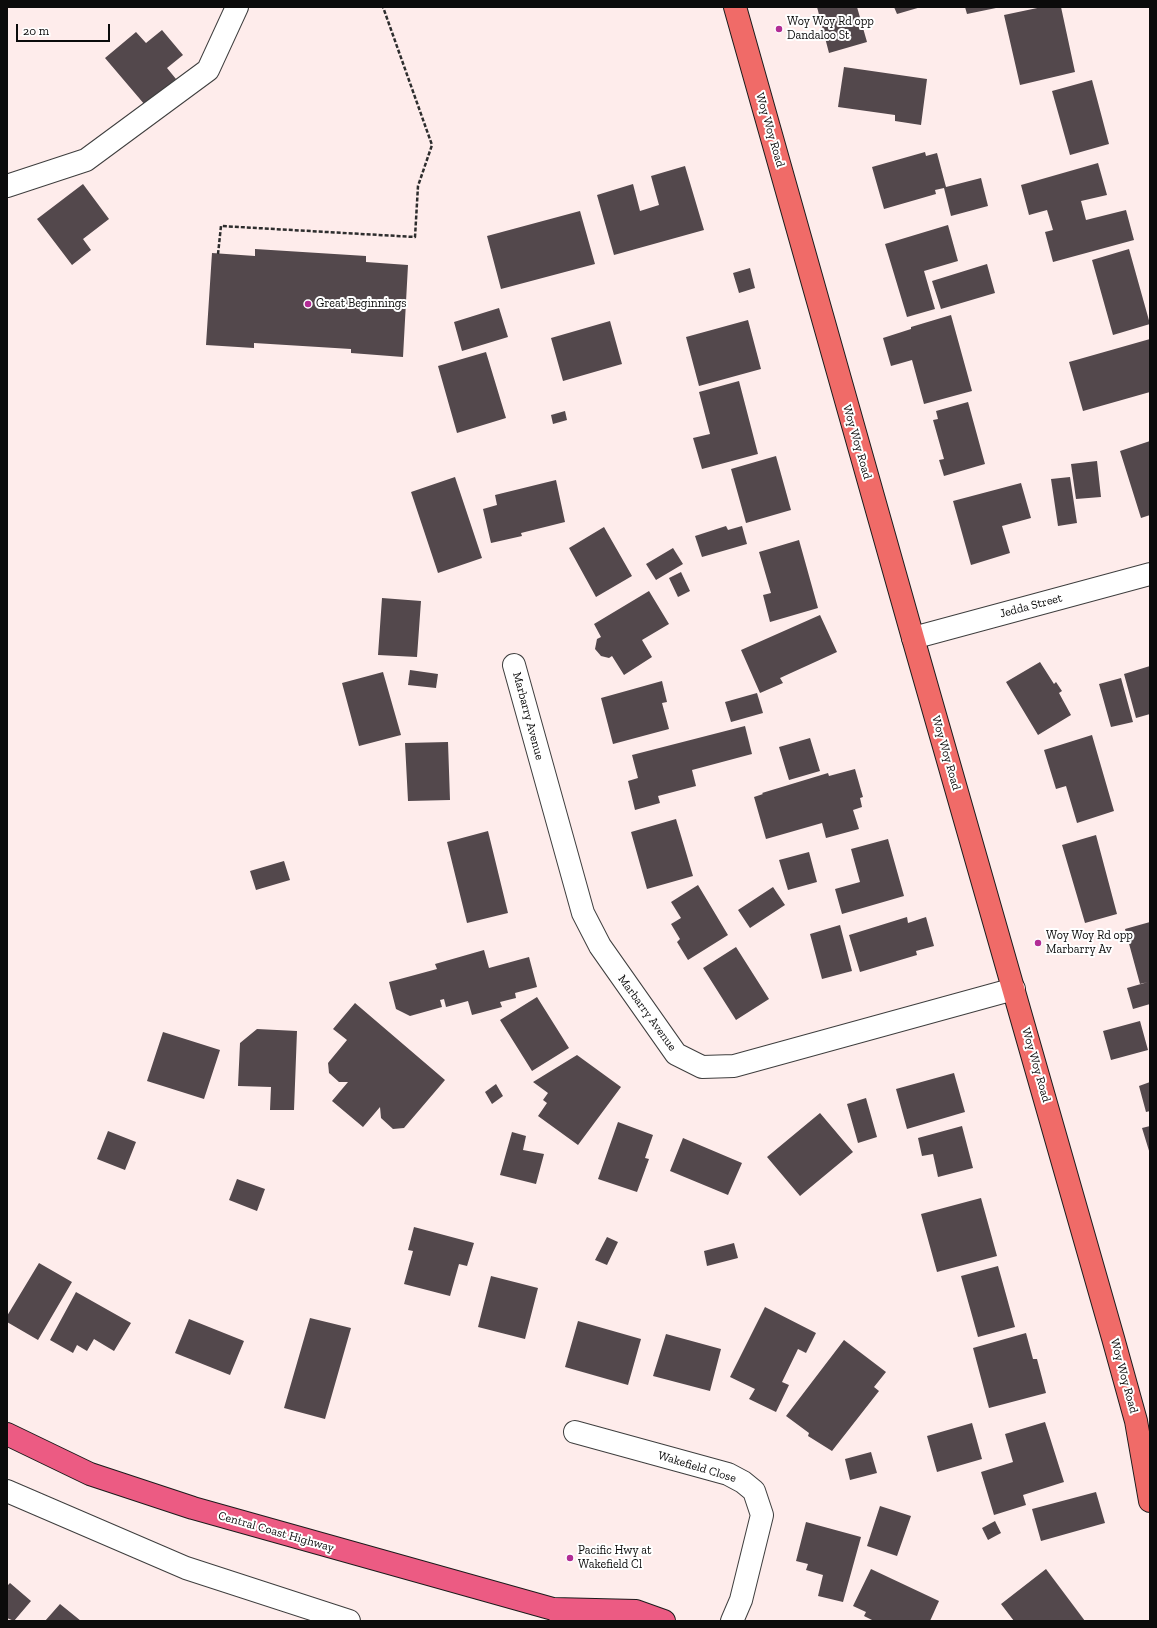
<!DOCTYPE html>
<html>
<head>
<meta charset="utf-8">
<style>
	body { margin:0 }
	#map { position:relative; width:1157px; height:1628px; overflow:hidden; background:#feeceb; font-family:"Zilla Slab",serif }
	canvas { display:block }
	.frame { position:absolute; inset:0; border:8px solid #0b0b0b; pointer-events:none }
	.scale { position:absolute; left:16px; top:24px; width:94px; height:18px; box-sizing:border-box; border:2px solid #0b0b0b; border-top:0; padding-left:5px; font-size:12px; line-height:14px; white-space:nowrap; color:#0b0b0b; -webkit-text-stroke:3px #fff; paint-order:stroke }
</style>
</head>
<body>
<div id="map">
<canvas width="1157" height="1628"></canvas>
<div class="frame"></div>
<div class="scale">20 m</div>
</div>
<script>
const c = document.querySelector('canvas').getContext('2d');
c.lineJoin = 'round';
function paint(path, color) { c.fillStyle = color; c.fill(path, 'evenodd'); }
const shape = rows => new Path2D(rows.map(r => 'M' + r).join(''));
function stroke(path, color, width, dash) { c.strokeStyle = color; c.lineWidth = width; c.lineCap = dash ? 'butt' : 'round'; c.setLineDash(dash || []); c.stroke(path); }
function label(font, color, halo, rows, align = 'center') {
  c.font = font + ' "Zilla Slab",serif'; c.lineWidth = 4; c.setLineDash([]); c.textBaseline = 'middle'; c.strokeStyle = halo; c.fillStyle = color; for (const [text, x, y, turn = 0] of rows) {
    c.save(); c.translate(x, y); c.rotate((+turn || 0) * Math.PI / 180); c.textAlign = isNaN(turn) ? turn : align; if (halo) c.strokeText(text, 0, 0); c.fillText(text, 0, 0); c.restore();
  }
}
paint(shape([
	[817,7,857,7,867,42,829,53],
	[894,7,921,7,897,14],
	[965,7,996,7,996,8,967,14],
	[1042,7,1061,7,1075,72,1020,85,1004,15],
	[162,30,183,55,167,68,176,79,145,105,105,58,136,32,146,43],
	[844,67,927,79,921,125,895,121,895,115,838,107],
	[1092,80,1109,144,1070,155,1052,91],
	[925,152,926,156,937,153,946,187,981,178,988,206,951,216,944,188,935,190,936,194,884,209,872,167],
	[1098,163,1107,195,1081,201,1086,220,1126,210,1134,240,1053,262,1045,232,1053,230,1047,210,1029,215,1021,185],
	[685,166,704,230,614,255,597,195,633,184,640,211,659,205,651,176],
	[83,184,109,219,83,239,91,250,72,265,37,219],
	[580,211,595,264,501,289,487,236],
	[948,225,958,261,924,271,935,309,907,317,885,244],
	[255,249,366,256,366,262,408,265,403,357,351,353,351,349,254,343,254,348,206,345,212,253,255,256],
	[1129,249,1150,324,1113,335,1092,260],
	[987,264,995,293,941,309,932,281],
	[750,268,755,288,739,293,733,273],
	[499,308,508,337,462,351,454,322],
	[951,315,972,391,924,404,912,360,891,366,883,338,911,329,911,327],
	[748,320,761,369,699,386,686,337],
	[610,321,622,364,563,381,551,338],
	[1150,339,1150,392,1083,411,1069,362],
	[486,352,506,418,457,433,438,366],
	[739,381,758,454,702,469,693,438,710,434,699,392],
	[968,402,985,464,944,476,939,460,944,459,933,420,938,419,936,411],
	[565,411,567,420,553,424,551,415],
	[1150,441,1150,515,1141,518,1120,451],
	[776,456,791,510,746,523,731,469],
	[1097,461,1101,497,1076,499,1071,464],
	[455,477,482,558,438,573,411,492],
	[1070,477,1077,523,1058,526,1051,479],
	[556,480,565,522,521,533,522,536,491,543,483,509,497,505,495,495],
	[1021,483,1031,518,1002,526,1010,553,971,565,953,501],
	[726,526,728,530,742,526,747,544,702,557,695,536],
	[604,527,632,576,596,597,569,548],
	[799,540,818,608,770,622,763,595,771,593,759,552],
	[673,548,683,564,656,580,646,564],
	[681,572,690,591,678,597,669,578],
	[649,591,669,624,642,640,652,657,624,675,612,656,609,658,601,656,595,649,597,639,601,637,594,624],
	[382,598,421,601,417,657,378,655],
	[820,615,837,652,780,678,783,683,760,693,741,650],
	[1040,662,1054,684,1056,682,1062,691,1059,693,1071,715,1038,735,1006,682],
	[1150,666,1150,714,1136,718,1124,674],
	[410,670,438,674,436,688,408,685],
	[383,672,401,735,359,746,342,683],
	[1121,678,1133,722,1111,727,1099,684],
	[662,681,667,702,662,703,669,729,613,744,601,698],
	[757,693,763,713,731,722,725,702],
	[745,726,752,754,692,770,696,786,658,796,660,803,635,810,628,781,638,778,632,755],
	[1092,735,1114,811,1077,823,1066,786,1056,789,1044,750],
	[810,738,820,771,789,780,779,747],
	[448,742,450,800,408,801,405,743],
	[855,769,863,797,860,798,862,807,853,810,859,829,826,838,822,823,766,839,754,797,763,794,762,793,828,773,829,776],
	[676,819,693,876,647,889,631,832],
	[488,831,508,913,467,923,447,842],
	[1096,835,1117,914,1085,923,1062,845],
	[888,839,904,896,842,914,835,889,860,882,851,849],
	[809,852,817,882,788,890,779,860],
	[284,861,290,880,256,890,250,871],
	[698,885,728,935,688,960,677,942,680,939,671,924,681,918,671,902],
	[773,887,785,905,750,928,738,910],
	[907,917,908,923,926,917,934,946,916,951,917,955,860,972,849,935],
	[1150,922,1150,1004,1133,1009,1127,988,1148,982,1140,984,1125,929],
	[840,925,852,971,822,979,810,934],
	[736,947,769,999,736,1020,703,968],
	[484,950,489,968,529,957,537,987,515,993,516,998,500,1002,502,1007,472,1015,468,1001,446,1007,444,999,440,1000,442,1007,410,1016,396,1009,389,982,437,969,435,964],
	[537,997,569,1048,532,1071,500,1020],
	[355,1003,445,1080,404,1128,393,1129,381,1118,380,1107,363,1127,332,1101,348,1082,339,1082,329,1073,328,1063,347,1040,333,1029],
	[1140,1021,1148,1050,1111,1060,1103,1031],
	[257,1029,297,1031,294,1110,270,1110,271,1087,238,1086,240,1043],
	[163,1032,220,1050,204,1099,147,1081],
	[577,1055,621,1087,578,1145,538,1116,547,1103,543,1100,548,1093,533,1082],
	[954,1073,965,1112,907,1129,896,1089],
	[1150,1082,1150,1111,1146,1112,1139,1086],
	[496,1084,503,1096,492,1104,485,1092],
	[866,1098,877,1137,858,1143,847,1104],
	[820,1113,853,1152,800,1196,767,1157],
	[618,1122,653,1135,645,1158,649,1159,637,1192,598,1179],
	[962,1126,973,1168,938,1177,933,1154,922,1156,918,1138],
	[1150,1126,1150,1154,1142,1128],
	[108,1131,136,1142,125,1170,97,1159],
	[512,1132,526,1136,523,1150,544,1154,536,1184,500,1175],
	[683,1138,742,1163,728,1195,670,1171],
	[237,1179,265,1189,257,1211,229,1200],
	[981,1198,997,1256,937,1272,921,1214],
	[414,1227,474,1243,467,1266,459,1264,450,1296,404,1284,413,1251,408,1250],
	[607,1237,618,1242,607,1265,595,1260],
	[734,1243,738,1258,707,1266,704,1251],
	[39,1263,72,1282,38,1340,7,1322,7,1316],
	[998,1266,1015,1327,978,1337,961,1276],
	[491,1276,538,1288,525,1339,478,1327],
	[76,1292,131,1323,114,1351,94,1339,87,1351,77,1345,73,1353,50,1340],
	[765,1307,816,1333,806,1353,798,1349,782,1382,789,1385,776,1412,749,1399,755,1389,730,1377],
	[310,1318,351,1328,325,1419,284,1408],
	[189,1319,244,1341,230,1375,175,1353],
	[578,1321,641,1339,628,1385,565,1367],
	[1026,1333,1033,1359,1037,1359,1046,1393,989,1408,973,1348],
	[666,1334,721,1349,710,1391,653,1376],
	[844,1340,886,1372,874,1387,879,1391,832,1451,808,1436,809,1433,786,1416],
	[1045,1422,1064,1482,1023,1495,1026,1505,994,1515,981,1472,1013,1462,1005,1434],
	[972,1423,982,1459,937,1472,927,1436],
	[871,1452,877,1473,850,1480,845,1459],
	[1096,1492,1105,1523,1041,1541,1032,1509],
	[880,1506,911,1516,897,1556,867,1546],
	[995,1521,1001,1533,988,1540,982,1528],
	[806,1522,861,1537,843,1602,818,1596,823,1575,806,1570,808,1564,796,1561],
	[871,1569,939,1601,930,1621,874,1621,864,1616,866,1612,853,1606],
	[1046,1569,1085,1621,1014,1621,1001,1604],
	[10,1583,31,1601,14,1621,7,1618,7,1586],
	[60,1604,81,1621,45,1621]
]), '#53484c');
const minor = shape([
	[7,186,86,160,208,70,237,7],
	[913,638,1150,574],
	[514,665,583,913,600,946,676,1054,702,1067,734,1066,1014,989],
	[575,1432,728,1474,743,1482,754,1491,762,1515,741,1600,732,1621],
	[7,1491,186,1568,349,1621]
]);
const major = shape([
	[735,7,913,638,1113,1338,1136,1421,1150,1501]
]);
const highway = shape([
	[7,1434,90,1474,193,1508,553,1609,574,1621],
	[554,1609,636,1611,664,1621]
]);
stroke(minor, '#3e3e3e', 24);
stroke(major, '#1c1c1c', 24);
stroke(highway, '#1c1c1c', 24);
stroke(shape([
	[218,254,221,226,415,237,418,186,432,145,383,7]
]), '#2d2d2d', 2.5, [4, 2]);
stroke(minor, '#fff', 22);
stroke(major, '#f06b68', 22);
stroke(highway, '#ec5b83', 22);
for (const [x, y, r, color] of [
	[779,29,4,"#b22c95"],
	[308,304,4,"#b22c95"],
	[1038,943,4,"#b22c95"],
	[570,1558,4,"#b22c95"]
]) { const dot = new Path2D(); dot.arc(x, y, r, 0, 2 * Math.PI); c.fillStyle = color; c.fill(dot); stroke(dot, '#fff', 1.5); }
label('12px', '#0b0b0b', '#fff', [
	["Woy Woy Rd opp",787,22],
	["Dandaloo St",787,36],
	["Great Beginnings",316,304],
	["Woy Woy Rd opp",1046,936],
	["Marbarry Av",1046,950],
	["Pacific Hwy at",578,1551],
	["Wakefield Cl",578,1565]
], 'left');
label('12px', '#0b0b0b', '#fff', [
	["Woy Woy Road",770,130,74],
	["Woy Woy Road",857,442,74],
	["Jedda Street",1031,606,-15],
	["Marbarry Avenue",528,716,75],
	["Woy Woy Road",946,753,74],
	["Marbarry Avenue",647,1013,54],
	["Woy Woy Road",1036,1065,74],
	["Woy Woy Road",1124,1376,75],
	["Wakefield Close",697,1467,17],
	["Central Coast Highway",276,1532,16]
]);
</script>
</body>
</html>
